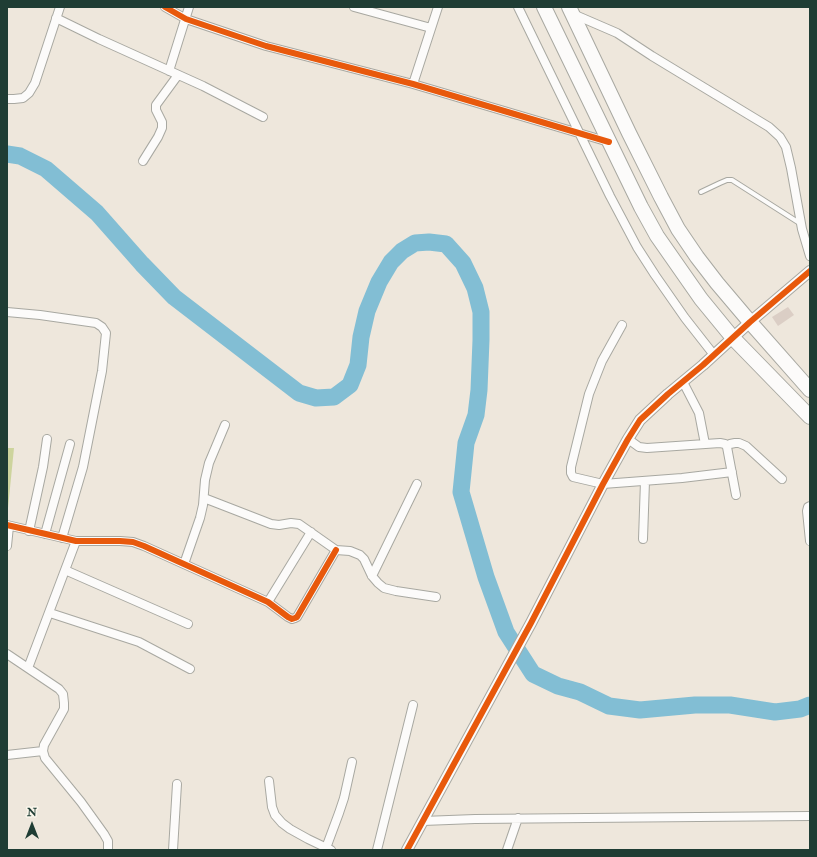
<!DOCTYPE html>
<html>
<head>
<meta charset="utf-8">
<style>
	body { margin:0 }
	#map { position:relative; width:817px; height:857px; overflow:hidden; background:#eee7dc; font-family:"IM FELL Double Pica",serif }
	canvas { display:block }
	.frame { position:absolute; inset:0; border:8px solid #1f3d34; pointer-events:none }
	.north { position:absolute; left:12px; top:805px; width:40px; height:40px; -webkit-text-stroke:3px #fbf7ec; paint-order:stroke; rotate:0deg; font-size:11px; font-weight:700; line-height:16px; text-align:center; color:#1f3d34 }
	.north::after { content:''; display:block; margin:auto; width:14px; height:18px; background:#1f3d34; clip-path:polygon(50% 0,100% 100%,50% 72%,0 100%) }
</style>
</head>
<body>
<div id="map">
<canvas width="817" height="857"></canvas>
<div class="frame"></div>
<div class="north">N</div>
</div>
<script>
const c = document.querySelector('canvas').getContext('2d');
c.lineJoin = 'round';
function paint(path, color) { c.fillStyle = color; c.fill(path, 'evenodd'); }
const shape = rows => new Path2D(rows.map(r => 'M' + r).join(''));
function stroke(path, color, width, dash) { c.strokeStyle = color; c.lineWidth = width; c.lineCap = dash ? 'butt' : 'round'; c.setLineDash(dash || []); c.stroke(path); }
paint(shape([
	[7,448,14,448,7,518]
]), '#cdd49d');
stroke(shape([
	[7,154,20,156,46,169,97,213,142,264,174,297,299,393,316,398,334,397,350,385,358,365,361,337,367,311,379,282,391,262,402,251,415,243,429,242,446,244,463,263,475,288,481,312,481,340,479,390,476,415,466,443,461,492,486,577,506,632,533,674,558,686,580,692,609,706,640,710,695,705,730,705,775,712,800,709,810,705]
]), '#82bed4', 17);
paint(shape([
	[788,307,794,315,778,326,772,317]
]), '#dbcec5');
const service = shape([
	[701,192,720,183,727,180,732,180,801,224]
]);
const minor = shape([
	[165,7,186,19,266,46,413,84,609,142],
	[354,7,431,28],
	[518,7,610,196,637,247,655,275,685,318,714,355],
	[573,14,617,33,652,56,769,127,780,137,786,147,791,168,802,229,810,256],
	[56,18,99,39,203,86,263,117],
	[169,71,189,7],
	[413,84,438,7],
	[7,99,14,99,23,98,29,93,35,83,60,7],
	[143,161,158,137,162,128,162,122,156,110,156,105,178,75],
	[7,312,40,315,96,323,102,327,106,333,102,371,83,467,62,538],
	[622,325,602,361,589,394,571,467,571,473,573,477,603,484,682,478,732,472],
	[683,382,699,413,705,444],
	[628,439,639,447,647,448,720,443,725,444,727,447,736,495],
	[727,447,730,444,735,443,739,443,746,446,782,479],
	[204,498,271,524,279,525,291,523,299,524,336,550,350,551,360,555,364,559,372,576,378,583,384,588,396,591,436,597],
	[810,506,808,507,807,511,810,541],
	[7,525,76,541,120,541,133,542,144,546,268,602,288,617,292,619,295,618,297,617,336,550],
	[29,531,43,467,47,439],
	[45,534,70,444],
	[643,539,645,481],
	[7,546,9,526],
	[184,564,200,518,203,505,205,480,209,463,225,425],
	[65,570,188,624],
	[372,576,417,484],
	[268,602,311,532],
	[50,613,139,642,190,669],
	[7,654,59,689,63,694,64,703,64,709,44,745,43,751,45,758,81,802,104,834,108,841,108,850],
	[28,668,76,541],
	[7,755,43,751],
	[269,781,272,807,275,815,282,823,290,829,308,839,331,850],
	[423,821,475,819,810,816],
	[326,848,339,813,344,798,352,762],
	[173,850,177,784],
	[377,850,413,705],
	[507,850,518,818]
]);
const tertiary = shape([
	[407,850,531,623,603,484,628,439,640,420,668,394,703,365,750,322,810,271]
]);
const trunk = shape([
	[544,7,623,170,641,207,657,236,701,299,733,338,810,417],
	[569,7,629,133,661,197,678,229,697,257,717,283,750,322,810,390]
]);
stroke(service, '#a8a8a1', 6);
stroke(minor, '#a8a8a1', 10);
stroke(tertiary, '#a8a8a1', 12);
stroke(trunk, '#a8a8a1', 16);
stroke(service, '#fcfbfa', 4);
stroke(minor, '#fcfbfa', 8);
stroke(tertiary, '#fcfbfa', 10);
stroke(trunk, '#fcfbfa', 14);
stroke(shape([
	[165,7,186,19,266,46,413,84,609,142],
	[7,525,76,541,120,541,133,542,144,546,268,602,288,617,292,619,295,618,297,617,336,550],
	[407,850,531,623,603,484,628,439,640,420,668,394,703,365,750,322,810,271]
]), '#e8590c', 6);
</script>
</body>
</html>
